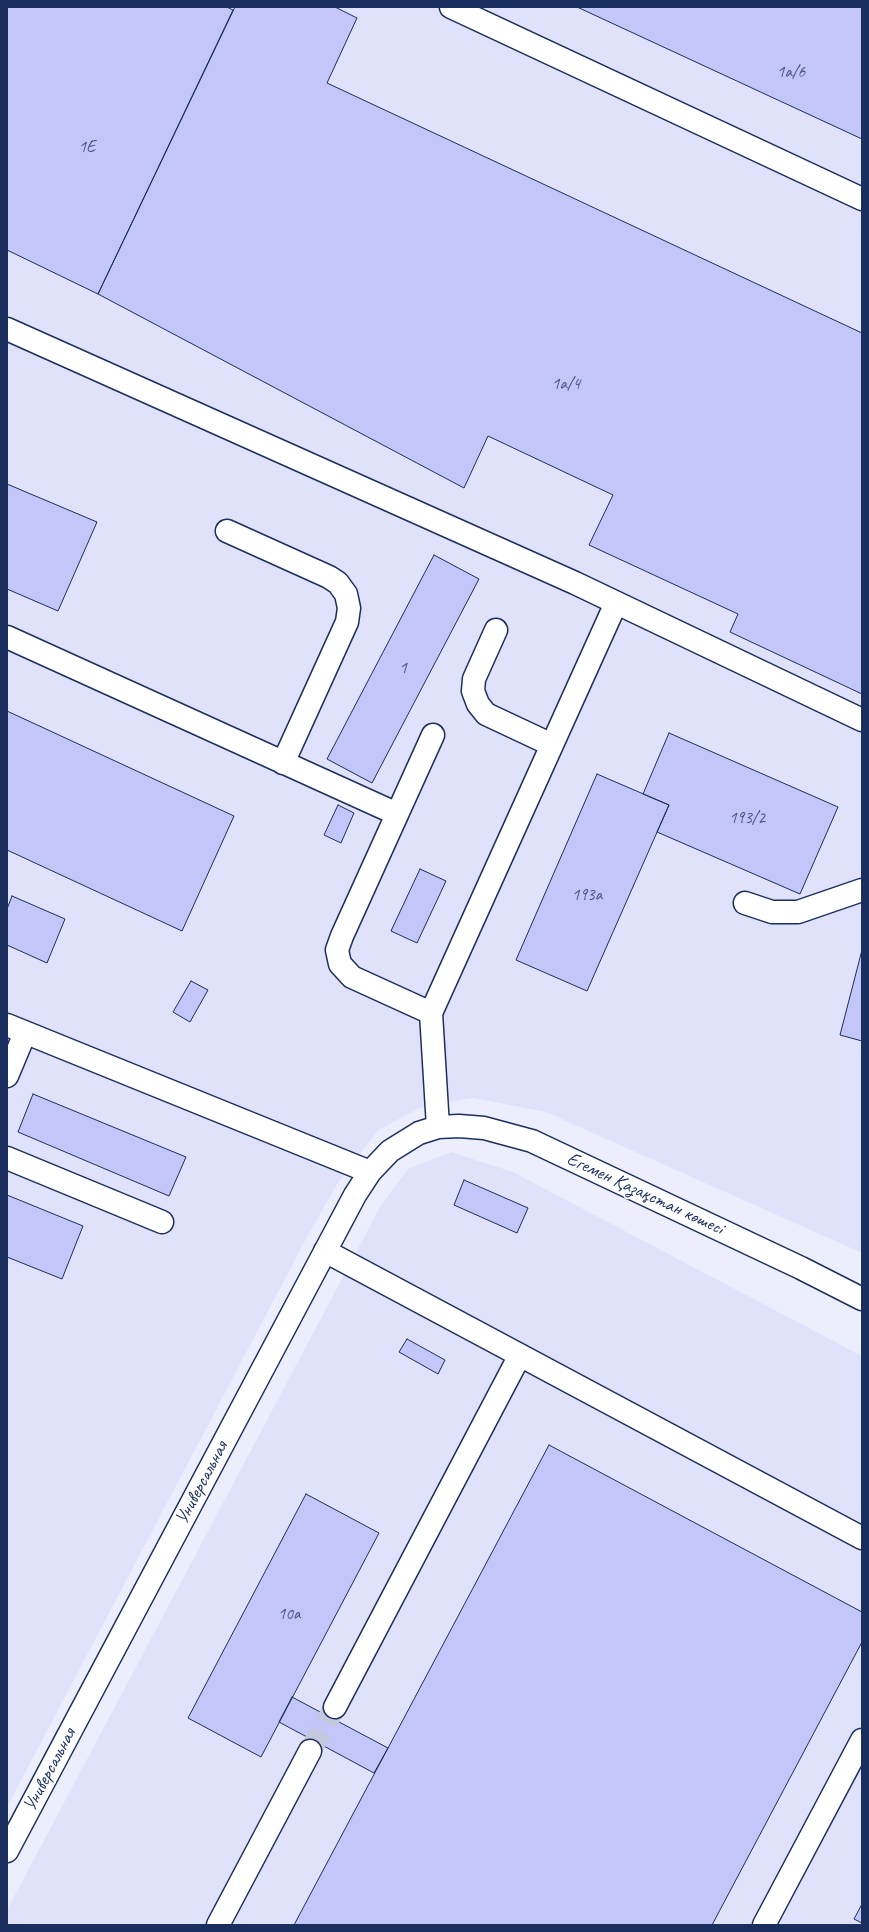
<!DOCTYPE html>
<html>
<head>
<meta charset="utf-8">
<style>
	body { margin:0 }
	#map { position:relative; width:869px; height:1932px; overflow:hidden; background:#edeefd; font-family:Caveat,sans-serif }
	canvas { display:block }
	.frame { position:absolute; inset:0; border:8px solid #1b2f5e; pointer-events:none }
</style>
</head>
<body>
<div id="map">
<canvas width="869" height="1932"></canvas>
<div class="frame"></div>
</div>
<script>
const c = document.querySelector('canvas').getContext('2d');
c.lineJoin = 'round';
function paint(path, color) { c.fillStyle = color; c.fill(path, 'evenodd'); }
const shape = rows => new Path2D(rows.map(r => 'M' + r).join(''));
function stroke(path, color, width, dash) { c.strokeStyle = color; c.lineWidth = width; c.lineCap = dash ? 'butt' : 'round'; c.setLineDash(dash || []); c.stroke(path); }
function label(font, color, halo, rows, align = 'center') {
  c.font = font + ' Caveat,sans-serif'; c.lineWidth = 3.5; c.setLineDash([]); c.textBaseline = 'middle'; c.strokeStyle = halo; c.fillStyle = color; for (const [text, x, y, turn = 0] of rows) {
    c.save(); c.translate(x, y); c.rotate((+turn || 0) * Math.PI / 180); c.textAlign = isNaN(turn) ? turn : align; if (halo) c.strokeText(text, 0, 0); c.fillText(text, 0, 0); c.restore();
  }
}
paint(shape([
	[7,7,862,7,862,1253,546,1112,473,1098,422,1107,378,1130,336,1186,307,1237,7,1807],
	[451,1152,513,1172,862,1356,862,1925,7,1925,7,1910,380,1207,408,1169]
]), '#e0e2fc');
const building = shape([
	[7,7,227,7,233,10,98,294,7,250,7,7],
	[235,7,335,7,357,18,327,83,862,333,862,694,730,632,738,614,589,545,613,495,488,436,464,488,98,294,235,7],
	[577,7,862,7,862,139,577,7],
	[7,484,97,522,58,611,7,589,7,484],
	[434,555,479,579,372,783,327,759,434,555],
	[7,711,234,816,182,931,7,850,7,711],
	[669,733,838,807,800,894,657,832,669,805,643,794,669,733],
	[597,774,669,805,587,991,516,960,597,774],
	[338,805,354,813,341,843,324,835,338,805],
	[420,869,446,881,417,943,391,931,420,869],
	[12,896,65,919,47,963,7,945,7,909,12,896],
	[862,950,862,1041,840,1035,862,950],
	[191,981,208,990,190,1022,173,1012,191,981],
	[33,1094,186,1157,169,1196,18,1132,33,1094],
	[464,1180,528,1208,517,1233,454,1205,464,1180],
	[7,1195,83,1226,62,1279,7,1257,7,1195],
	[407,1339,445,1360,438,1374,399,1352,407,1339],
	[549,1445,862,1612,862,1642,712,1925,294,1925,549,1445],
	[306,1494,379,1533,261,1757,188,1718,306,1494],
	[292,1697,388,1748,374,1773,279,1722,292,1697],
	[862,1904,862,1923,854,1919,862,1904]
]);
paint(building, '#c2c6f8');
stroke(building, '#1b2f5e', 1);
stroke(shape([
	[310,1751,335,1707]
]), '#c3c8dd', 22, [22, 11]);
const minor = shape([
	[451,7,862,199],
	[7,329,575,583,862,720],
	[227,531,329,577,338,583,346,594,349,608,347,622,283,763],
	[496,630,474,679,473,691,478,704,486,714,552,745],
	[7,637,397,814],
	[745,903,772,912,798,912,862,890],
	[431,1013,352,977,340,964,337,950,342,936,433,735],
	[7,1025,370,1172],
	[7,1076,25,1033],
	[438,1127,431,1013,616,603],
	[7,1158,162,1222],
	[325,1251,862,1538],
	[335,1707,520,1355],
	[7,1851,355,1195,370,1172,390,1151,419,1133,438,1127,459,1126,484,1128,532,1141,801,1268,862,1299],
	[218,1925,310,1751],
	[764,1925,862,1740]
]);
stroke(minor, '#1b2f5e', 25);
stroke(minor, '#fff', 22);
label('17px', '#455584', null, [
	["1а/6",791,73],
	["1Е",87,148],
	["1а/4",566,385],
	["1",403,669],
	["193/2",747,819],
	["193а",587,896],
	["10а",289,1615]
]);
label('19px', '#1b2f5e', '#fff', [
	["Егемен Қазақстан көшесі",645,1194,25],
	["Универсальная",202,1483,-62],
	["Универсальная",50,1770,-62]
]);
</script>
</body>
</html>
